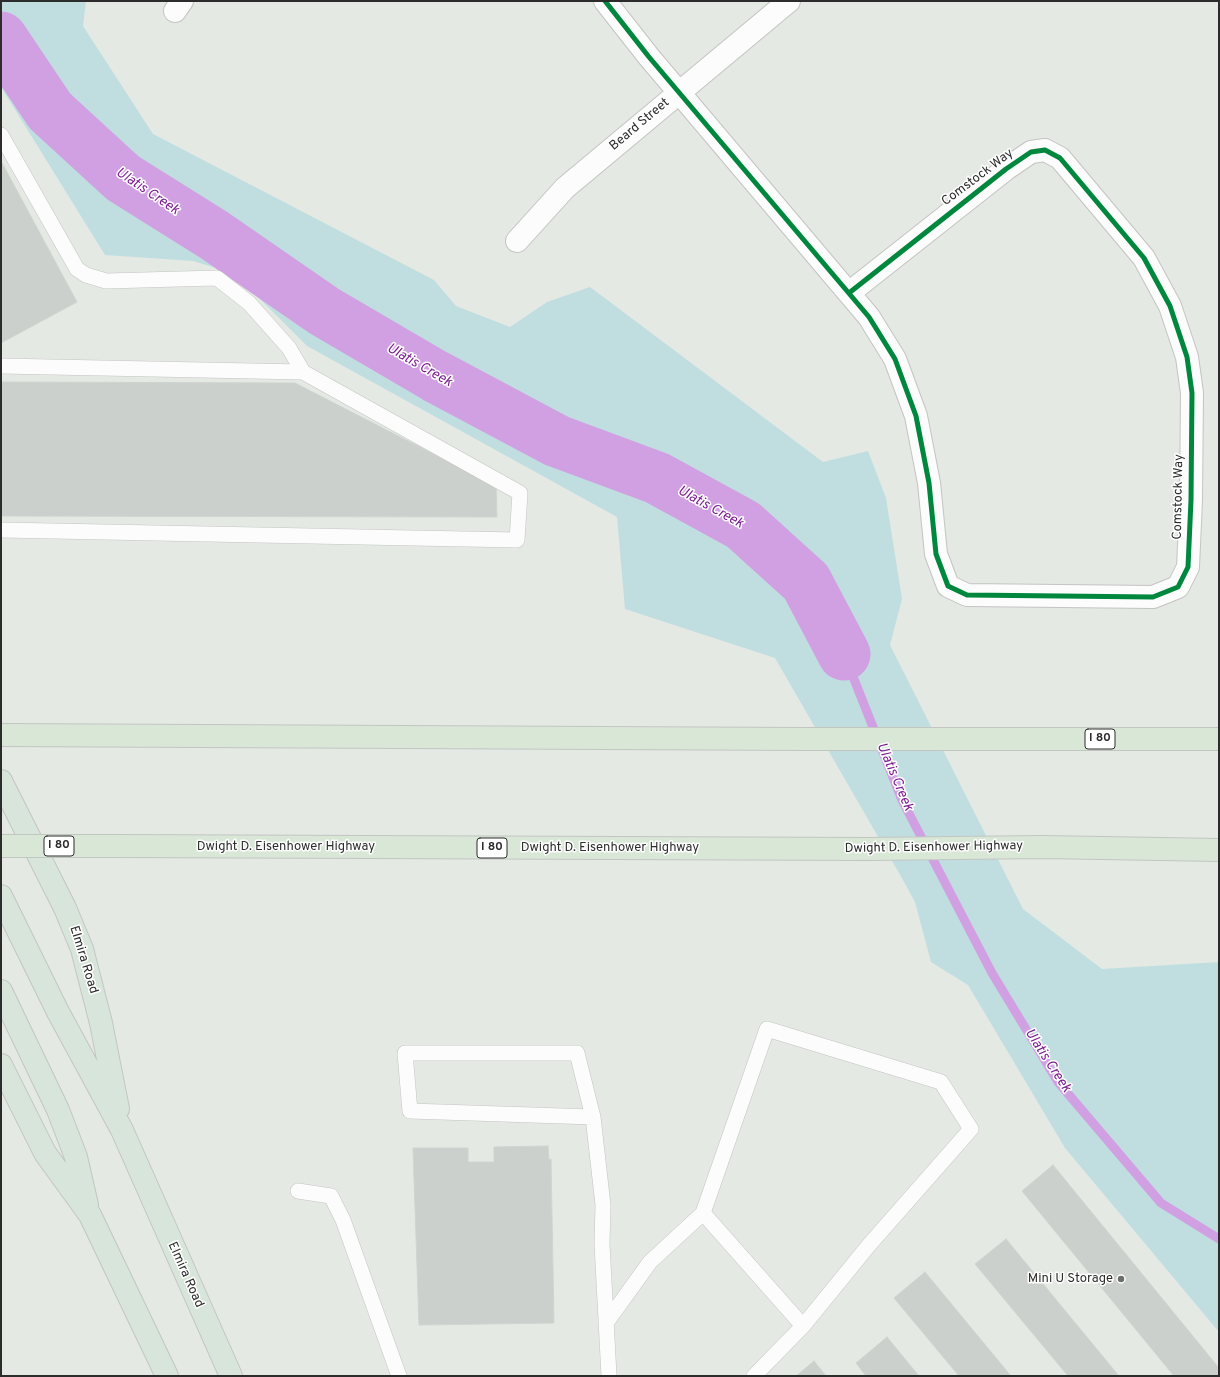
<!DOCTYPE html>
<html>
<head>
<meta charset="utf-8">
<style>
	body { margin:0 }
	#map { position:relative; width:1220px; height:1377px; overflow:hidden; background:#e4e9e4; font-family:Overpass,sans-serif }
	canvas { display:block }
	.frame { position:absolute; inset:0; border:2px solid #2c2c2c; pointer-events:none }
</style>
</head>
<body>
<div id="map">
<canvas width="1220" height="1377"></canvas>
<div class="frame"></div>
</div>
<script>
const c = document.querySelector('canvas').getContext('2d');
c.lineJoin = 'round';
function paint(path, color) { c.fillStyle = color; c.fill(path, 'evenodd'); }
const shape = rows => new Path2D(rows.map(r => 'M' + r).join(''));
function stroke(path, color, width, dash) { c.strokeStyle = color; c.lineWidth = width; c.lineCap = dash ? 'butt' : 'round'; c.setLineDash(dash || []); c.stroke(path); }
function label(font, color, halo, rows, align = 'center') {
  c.font = font + ' Overpass,sans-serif'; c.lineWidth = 3; c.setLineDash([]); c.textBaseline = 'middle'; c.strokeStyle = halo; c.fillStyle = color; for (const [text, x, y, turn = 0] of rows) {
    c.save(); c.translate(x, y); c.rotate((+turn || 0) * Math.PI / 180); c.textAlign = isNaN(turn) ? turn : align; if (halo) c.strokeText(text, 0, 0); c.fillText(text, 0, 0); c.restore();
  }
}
paint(shape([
	[1,1,86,1,83,26,153,134,434,280,456,306,510,327,547,302,590,287,823,462,868,451,886,498,902,599,890,645,1023,909,1102,969,1219,962,1219,1332,1065,1148,968,985,931,962,915,902,903,880,775,658,625,609,617,517,307,346,235,274,193,261,105,255,1,87]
]), '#c0dee0');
stroke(shape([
	[844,654,902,800,992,973,1058,1082,1161,1203,1219,1239]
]), '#d0a0e3', 9);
stroke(shape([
	[1,38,50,111,123,178,214,235,324,311,435,376,557,441,657,478,743,525,806,582,844,654]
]), '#d0a0e3', 53);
const building = shape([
	[1,161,77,302,1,343,1,161],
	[1,382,295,383,496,486,497,517,1,516,1,382],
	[548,1146,549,1160,551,1159,554,1323,419,1325,413,1148,468,1148,468,1162,494,1162,494,1147,548,1146],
	[1053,1165,1219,1368,1219,1376,1174,1376,1022,1191,1053,1165],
	[1006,1239,1119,1376,1068,1376,975,1264,1006,1239],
	[925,1272,1011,1376,959,1376,894,1298,925,1272],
	[887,1337,919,1376,866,1376,856,1363,887,1337],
	[814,1361,826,1376,796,1376,814,1361]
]);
paint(building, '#ccd0cc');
stroke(building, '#d0d4d0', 1);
const lane = shape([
	[1,135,77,269,86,275,106,281,217,278,249,303,289,348,303,372],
	[1,366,303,372,520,493,517,540,1,530],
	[593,1117,410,1111,405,1053,577,1053,593,1117,603,1205,602,1244,609,1376],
	[298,1191,331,1196,343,1220,399,1376],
	[703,1213,767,1029,941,1082,971,1129,869,1245,803,1326,754,1376],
	[606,1323,650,1262,703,1213,803,1326]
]);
const street = shape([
	[605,1,649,57,869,317,895,359,916,416,929,483,936,554,948,586,967,595,1153,597,1178,587,1188,567,1191,500,1192,393,1187,357,1170,306,1144,258,1060,158,1045,150,1031,152,1006,169,849,293],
	[175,11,182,1],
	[517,241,565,188,789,1]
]);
const primary = shape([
	[1,781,65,908,82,949,101,1023,118,1109],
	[1,896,58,1012,122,1130,231,1376],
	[1,991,58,1110,76,1157,87,1205],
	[1,1065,45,1153,90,1215,167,1376]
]);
const highway = shape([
	[1,735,804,739,1219,739],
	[117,846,867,849,1043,847,1219,850]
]);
stroke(lane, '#c4c4c3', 16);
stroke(street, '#c4c4c3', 24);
stroke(primary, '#c3c5c3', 24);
stroke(highway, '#c3c5c3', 24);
stroke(lane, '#fbfcfb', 15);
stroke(street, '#fbfcfb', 22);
stroke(primary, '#d7e5da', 22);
stroke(highway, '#d9e7d7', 22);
const highwayBridge = shape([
	[1,846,117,846]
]);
stroke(highwayBridge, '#c3c5c3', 24, []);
stroke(highwayBridge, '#d9e7d7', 22);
stroke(shape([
	[605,1,649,57,869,317,895,359,916,416,929,483,936,554,948,586,967,595,1153,597,1178,587,1188,567,1191,500,1192,393,1187,357,1170,306,1144,258,1060,158,1045,150,1031,152,1006,169,849,293]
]), '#00873e', 5);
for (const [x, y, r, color] of [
	[1121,1279,4,"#6c6e6c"]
]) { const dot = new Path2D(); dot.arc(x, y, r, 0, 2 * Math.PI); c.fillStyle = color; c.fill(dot); stroke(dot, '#fff', 1.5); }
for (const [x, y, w] of [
	[1100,739,30],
	[59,846,30],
	[492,848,30]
]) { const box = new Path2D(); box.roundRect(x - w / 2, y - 10, w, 20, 3); c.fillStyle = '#fff'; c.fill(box); stroke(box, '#2c2c2c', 1); }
label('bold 12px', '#2c2c2c', null, [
	["I 80",1100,739],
	["I 80",59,846],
	["I 80",492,848]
]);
label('13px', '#2c2c2c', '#fff', [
	["Beard Street",640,125,-40],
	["Comstock Way",978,178,-37],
	["Comstock Way",1179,497,-89],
	["Dwight D. Eisenhower Highway",286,847],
	["Dwight D. Eisenhower Highway",610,848],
	["Dwight D. Eisenhower Highway",934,848,-1],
	["Elmira Road",83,960,73],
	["Elmira Road",185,1275,66]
]);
label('13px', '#2c2c2c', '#fff', [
	["Mini U Storage",1113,1279]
], 'right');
label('italic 14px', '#7b1d90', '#fff', [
	["Ulatis Creek",147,192,34],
	["Ulatis Creek",419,366,30],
	["Ulatis Creek",710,508,29],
	["Ulatis Creek",894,777,67],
	["Ulatis Creek",1047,1061,57]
]);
</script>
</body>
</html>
